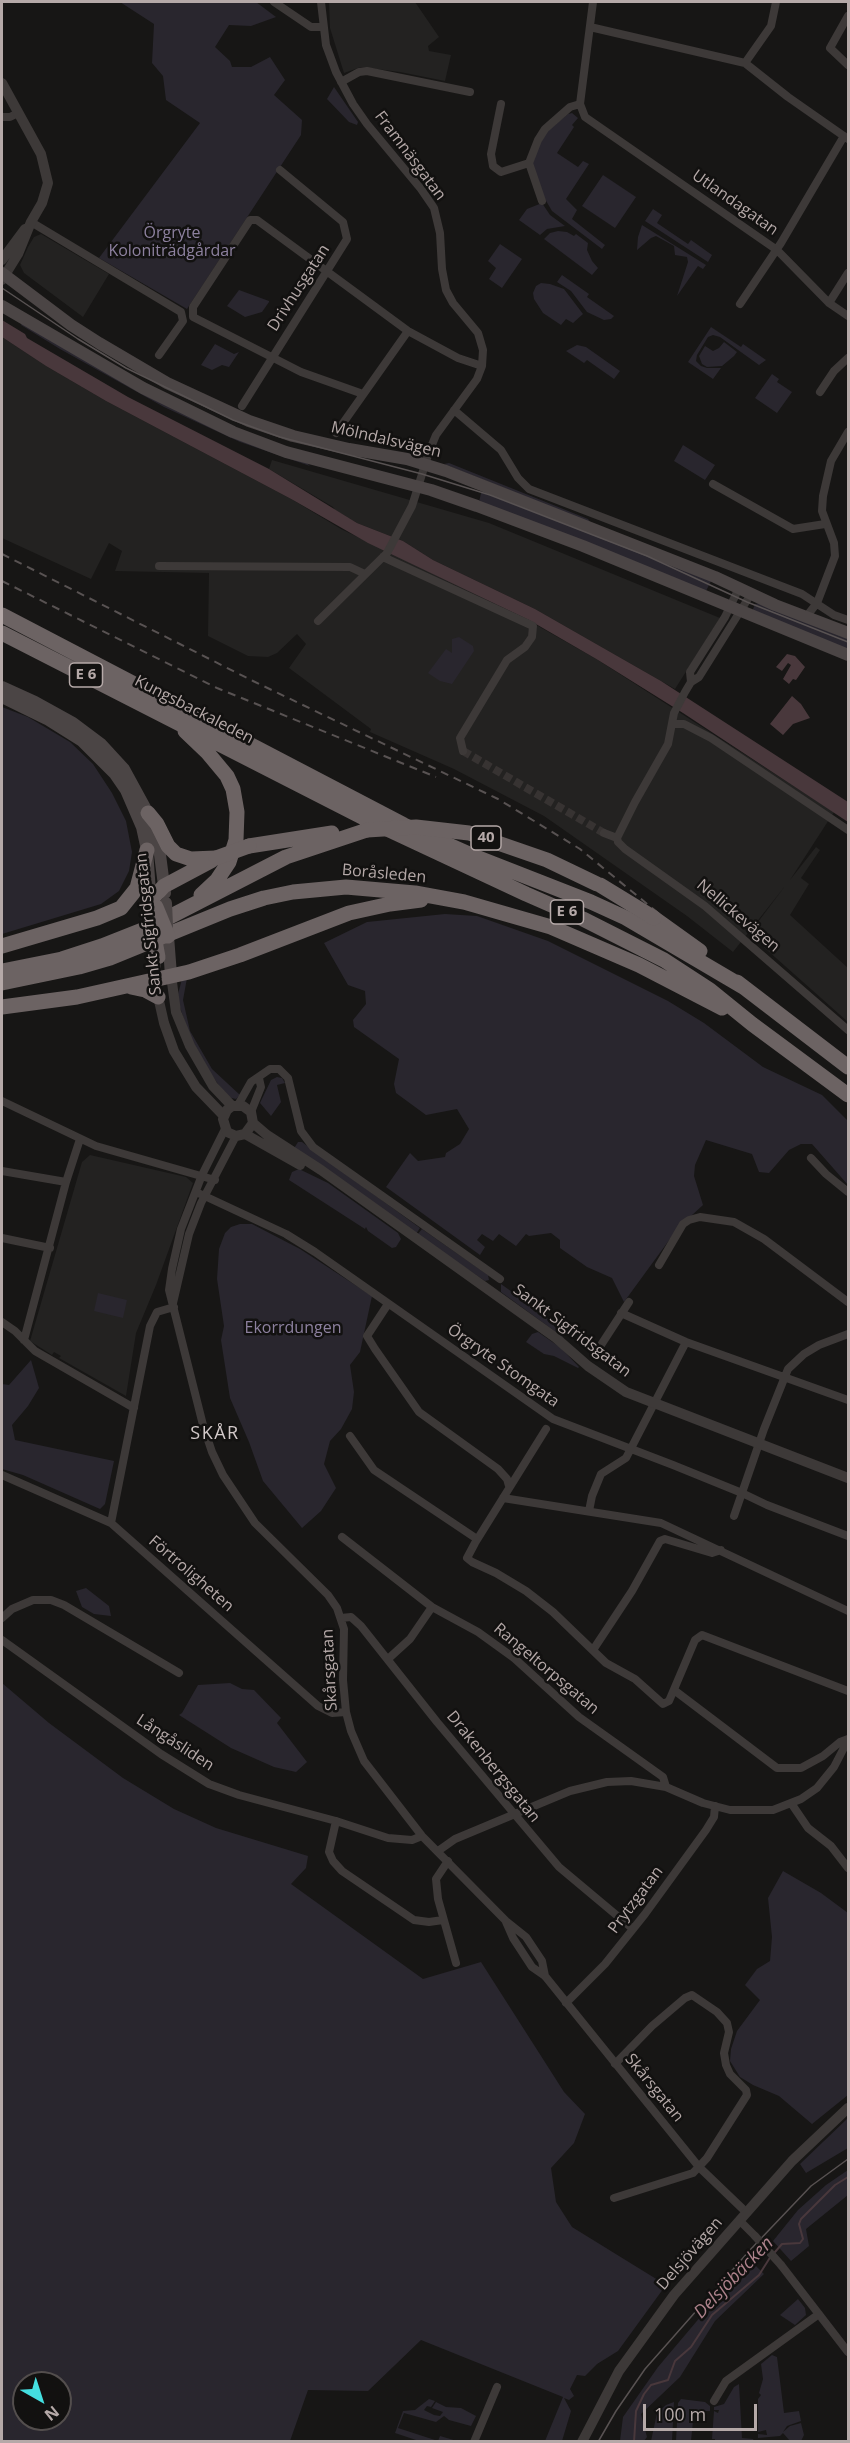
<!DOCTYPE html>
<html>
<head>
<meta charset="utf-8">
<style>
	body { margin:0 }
	#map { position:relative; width:850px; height:2443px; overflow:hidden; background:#171615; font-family:"Open Sans",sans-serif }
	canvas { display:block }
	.frame { position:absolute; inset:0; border:3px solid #b5a9a8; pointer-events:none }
	.north { position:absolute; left:12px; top:2371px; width:60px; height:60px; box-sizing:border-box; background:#121110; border:2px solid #534e4d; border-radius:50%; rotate:141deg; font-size:16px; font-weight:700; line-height:24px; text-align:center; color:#b5a9a8 }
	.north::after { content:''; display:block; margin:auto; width:21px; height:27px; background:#44dfe0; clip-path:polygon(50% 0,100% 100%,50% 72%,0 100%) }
	.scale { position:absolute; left:643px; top:2404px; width:114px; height:27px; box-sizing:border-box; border:3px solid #b5a9a8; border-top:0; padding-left:8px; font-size:18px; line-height:21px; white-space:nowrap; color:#b5a9a8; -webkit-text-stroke:4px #121110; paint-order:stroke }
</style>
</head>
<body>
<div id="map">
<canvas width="850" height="2443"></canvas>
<div class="frame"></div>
<div class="north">N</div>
<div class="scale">100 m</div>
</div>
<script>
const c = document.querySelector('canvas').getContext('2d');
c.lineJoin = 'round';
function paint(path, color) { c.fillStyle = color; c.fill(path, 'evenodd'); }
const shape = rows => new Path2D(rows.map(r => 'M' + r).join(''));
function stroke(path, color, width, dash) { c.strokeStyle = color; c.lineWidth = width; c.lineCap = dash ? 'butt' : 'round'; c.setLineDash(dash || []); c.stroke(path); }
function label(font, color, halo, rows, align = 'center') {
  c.font = font + ' "Open Sans",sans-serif'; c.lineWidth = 5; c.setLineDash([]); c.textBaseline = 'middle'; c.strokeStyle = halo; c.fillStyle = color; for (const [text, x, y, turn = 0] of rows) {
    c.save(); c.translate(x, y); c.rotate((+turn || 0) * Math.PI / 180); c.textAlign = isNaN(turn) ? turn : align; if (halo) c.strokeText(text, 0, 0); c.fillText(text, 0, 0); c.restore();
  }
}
paint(shape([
	[329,2,415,2,439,37,428,46,429,51,451,55,445,81,400,72,361,67,344,73,330,28],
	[41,234,109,274,83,317,24,273,20,265,28,247,34,237],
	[2,337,46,366,106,401,293,500,341,529,517,614,598,660,834,812,790,880,816,847,820,850,801,878,809,884,790,915,848,968,848,1022,749,934,785,886,733,952,687,916,544,816,454,769,370,732,371,729,289,668,306,644,297,634,277,653,268,657,248,656,208,636,209,573,115,571,122,551,109,543,91,579,2,538],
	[272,460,489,523,720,618,675,689,535,609,433,560,403,541,357,523,335,510,333,507,269,469],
	[90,1155,186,1177,193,1183,156,1285,136,1333,126,1396,59,1358,61,1356,54,1352,52,1355,30,1341,82,1162]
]), '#232221');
paint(shape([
	[120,2,256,2,276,17,251,26,229,25,215,47,230,61,232,67,251,67,270,57,285,80,274,95,302,120,301,135,187,309,99,258,200,123,166,100,163,76,152,63,154,24],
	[334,87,358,122,357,125,349,122,327,99],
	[572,113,578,118,572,125,574,127,557,153,578,167,583,161,589,164,566,199,577,210,572,219,605,245,602,249,552,211,542,194,531,163,545,133,568,114],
	[603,175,636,197,615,228,582,206],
	[542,203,550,215,565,226,547,229,540,235,519,220,527,209],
	[653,209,662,215,657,223,688,244,691,240,712,255,708,262,645,221],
	[642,225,706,265,703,269,698,266,677,296,688,262,687,257,675,255,674,246,656,236,651,238,637,250,638,237],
	[558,231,567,232,574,236,576,234,588,243,587,250,592,261,598,268,592,275,544,239,550,233],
	[500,244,522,259,502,288,489,279,496,268,488,261],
	[562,275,589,294,587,297,614,316,611,319,604,320,587,312,571,291,557,282],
	[541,283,550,284,564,289,583,314,573,323,566,319,561,325,543,313,534,299,533,293,536,286],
	[239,290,269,301,269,302,262,312,245,317,227,306],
	[22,323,307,463,310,466,240,442,164,407,60,349,21,325],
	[711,327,741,347,743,344,766,360,759,365,720,337,713,335,708,337,697,355,696,361,701,366,707,368,721,368,713,379,688,362],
	[724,342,737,352,734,356,722,366,707,367,702,364,699,356,705,346,713,351,719,348],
	[215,344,234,354,239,352,229,367,222,365,212,370,201,365],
	[577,345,586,347,620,371,614,379,587,360,584,363,566,351],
	[772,374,779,379,777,382,792,392,777,413,755,398],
	[683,445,715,465,705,480,674,461],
	[449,463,588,519,591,523,444,464],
	[482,489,712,579,705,593,479,502],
	[760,603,848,637,848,650,752,612,755,604],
	[459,637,473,646,474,651,452,684,440,681,428,673,446,649,452,653,452,639],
	[2,707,28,717,70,742,93,764,112,793,126,821,132,852,129,871,119,891,101,904,2,934],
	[445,914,477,916,548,941,668,1001,704,1023,763,1067,822,1095,848,1121,848,1185,812,1144,801,1144,789,1150,769,1173,759,1172,752,1154,706,1140,695,1165,694,1176,703,1205,678,1228,624,1302,612,1278,587,1267,560,1248,560,1240,551,1233,529,1236,526,1234,516,1246,499,1234,493,1241,482,1234,477,1240,485,1247,480,1255,386,1187,410,1153,418,1161,445,1157,446,1153,460,1144,469,1129,457,1109,426,1115,396,1093,394,1084,399,1059,354,1027,353,1020,366,1004,365,991,348,985,324,943,367,922],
	[187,978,183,1000,190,1031,212,1069,240,1095,236,1099,227,1097,193,1048,179,1004,178,994,182,979],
	[277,1077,282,1078,285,1083,277,1085,281,1102,271,1116,260,1103,271,1080],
	[298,1142,302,1142,420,1228,416,1234,293,1150],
	[299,1169,328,1183,398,1233,401,1239,396,1247,392,1248,368,1231,366,1227,365,1229,289,1180,292,1172],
	[240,1224,252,1224,300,1249,372,1296,360,1352,350,1365,354,1392,352,1409,341,1429,330,1441,324,1464,336,1488,321,1511,302,1528,263,1481,249,1442,230,1398,221,1340,224,1326,217,1279,219,1249,225,1233,231,1227],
	[422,1229,488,1275,489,1280,485,1281,417,1235],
	[501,1284,547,1317,564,1338,501,1292],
	[98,1293,127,1300,123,1318,94,1311],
	[538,1332,561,1348,579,1367,578,1368,554,1356,544,1354,526,1342,532,1334],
	[31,1360,39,1388,28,1406,12,1425,15,1440,114,1461,105,1504,100,1509,23,1475,2,1469,2,1384,9,1385],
	[86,1588,109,1606,111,1616,94,1614,82,1607,76,1591],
	[2,1683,49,1723,123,1778,174,1809,216,1828,308,1856,306,1868,291,1884,423,1979,481,1962,564,2092,585,2114,574,2143,551,2168,556,2202,572,2227,666,2285,618,2351,597,2364,585,2376,577,2375,570,2389,574,2396,569,2400,564,2398,571,2411,562,2441,545,2441,563,2397,421,2340,368,2391,308,2390,290,2441,2,2441],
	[24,2383,60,2383,60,2419,24,2419],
	[230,1683,242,1689,254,1690,281,1718,277,1723,307,1762,296,1772,274,1767,231,1748,179,1715,182,1713,198,1685],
	[783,1871,821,1893,848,1913,848,2095,812,2124,779,2096,753,2085,740,2077,730,2061,731,2049,737,2031,760,2000,745,1985,757,1969,770,1961,772,1937,768,1898],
	[848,2118,848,2148,806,2173,800,2164],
	[848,2170,848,2195,806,2229,809,2246,791,2261,773,2241,798,2210,826,2185],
	[754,2264,764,2274,715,2321,680,2377,641,2414,647,2437,644,2441,620,2441,623,2417,658,2367,707,2309,727,2290,740,2281],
	[798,2299,805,2308,806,2315,795,2325,780,2315],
	[772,2355,777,2357,784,2413,799,2411,801,2421,787,2426,783,2432,790,2426,801,2423,804,2435,801,2441,790,2441,783,2433,780,2436,758,2438,758,2434,767,2435,766,2430,758,2432,758,2399,761,2395,759,2393,763,2379,761,2364],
	[739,2384,742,2438,753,2439,754,2441,715,2441,715,2439,712,2439,714,2411,718,2413,719,2410,714,2410,714,2407,724,2404,734,2387],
	[429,2399,435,2401,431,2407,427,2406,424,2410,434,2415,440,2416,443,2412,432,2408,436,2402,446,2407,461,2408,476,2416,471,2426,449,2420,444,2416,436,2422,404,2413,398,2428,438,2441,440,2436,457,2441,419,2441,395,2433,403,2411,415,2410],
	[681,2399,705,2402,710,2406,710,2411,694,2411,691,2441,676,2441,678,2403],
	[674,2402,672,2441,651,2441,657,2413,666,2405]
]), '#29262e');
paint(shape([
	[2,320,25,334,27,338,128,397,269,469,357,523,403,541,433,560,535,609,661,681,848,802,848,822,683,713,598,660,529,620,368,543,293,500,106,401,46,366,2,337],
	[787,654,795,656,805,667,796,680,793,679,789,684,783,679,791,665,788,663,782,671,776,667],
	[792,696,801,704,810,718,793,724,783,735,770,724]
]), '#49383c');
stroke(shape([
	[775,2252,782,2244,800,2243,803,2239,799,2224,801,2219,835,2185,848,2177],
	[634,2442,636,2411,644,2394,651,2385,668,2380,675,2361,691,2347,712,2315,759,2275,771,2256]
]), '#49383c', 2);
stroke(shape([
	[463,751,604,833]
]), '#373332', 8, [8, 4]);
stroke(shape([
	[274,2,311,27,322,27],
	[593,2,580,104,585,117,777,250,829,303,848,316],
	[848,16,830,48,848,65],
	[590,27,745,63,788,97,848,139],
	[745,63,771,26,776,2],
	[341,82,359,72,367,71,470,92],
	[501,104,491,154,493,166,501,172,529,163,538,140,545,129,570,107,580,104],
	[2,117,10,117,18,113],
	[529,163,542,201],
	[31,222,181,312,183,321,159,355],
	[829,303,848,273],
	[740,304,781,243,844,136],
	[820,392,834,371,848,358],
	[363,394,301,372,193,317,193,307,250,220,257,220,408,331,458,358,482,366],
	[242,406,347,239,343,222,280,170],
	[454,410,501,450,518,478,529,489,802,594,834,615,848,620],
	[336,433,408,331],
	[713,484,793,529,825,524],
	[383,557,533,626,532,637,525,647,507,660,460,738,463,751],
	[159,566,350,567,365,574],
	[806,617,817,603,835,556,834,543,822,511,823,496,831,461,848,432],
	[318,621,387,553,412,506,429,452,436,435,477,379,482,366,483,350,478,333,453,303,446,290,442,269,440,233,434,208,421,189,367,124,353,104,336,72,326,45,321,2],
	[691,682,690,672,725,617,739,588],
	[673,724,684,724,711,738,848,830],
	[604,833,617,838,618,842,625,849,705,906,848,1030],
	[617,838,635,802,668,744,674,713,685,692,691,682,699,677,751,594],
	[2,1101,96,1146,215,1180],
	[238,1105,251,1082,270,1069,279,1069,288,1078,301,1131,313,1147,500,1279],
	[251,1112,261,1087,259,1078],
	[225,1129,202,1175,181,1229,172,1269,169,1290,203,1425,212,1452,223,1475,255,1523,328,1595,337,1608,344,1629,343,1680,346,1712,351,1731,364,1761,422,1836,506,1921,526,1937,542,1961,545,1976],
	[811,1158,826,1174,848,1192],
	[2,1171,66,1182],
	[196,1192,286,1234,315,1252,553,1419,673,1465,742,1493,767,1505,848,1536],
	[2,1238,50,1248],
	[659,1265,683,1224,689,1220,700,1217,734,1222,764,1239,848,1302],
	[173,1303,189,1234,201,1203,236,1136],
	[388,1304,367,1336,375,1349,419,1412,498,1469,507,1479,509,1486],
	[621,1313,686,1342,848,1400],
	[2,1322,15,1331,35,1351,134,1408],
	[24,1340,66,1182,80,1139],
	[601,1345,629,1302],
	[546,1429,475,1543,467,1558,472,1562,496,1573,526,1591,553,1612,606,1663,635,1679,663,1704,669,1701,695,1640,702,1635,848,1691],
	[350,1436,374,1470,477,1539],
	[2,1475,111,1523,318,1706,332,1713,346,1712],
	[503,1498,661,1523,848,1611],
	[589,1511,592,1496,601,1474,626,1458,686,1342],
	[734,1516,764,1429,788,1369,804,1354,819,1345,848,1334],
	[111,1523,150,1326,157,1312,174,1307],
	[342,1537,432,1607,478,1632,514,1658,579,1717,663,1777,666,1787],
	[2,1618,12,1609,33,1600,51,1600,64,1605,179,1673],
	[341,1618,351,1617,361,1626,437,1722,559,1867,633,1929],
	[2,1640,161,1754,209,1784,239,1795,336,1821,388,1838,412,1840,422,1836],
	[593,1650,632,1591,660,1541,665,1539,712,1553,721,1550],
	[388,1659,410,1639,432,1607],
	[674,1690,777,1768,801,1768,823,1756,840,1742,848,1739],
	[791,1803,808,1828,831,1846,848,1868],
	[336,1821,329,1852,333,1861,342,1871,414,1920,429,1922,443,1920],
	[438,1851,455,1839,570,1791,607,1782,631,1781,666,1787,703,1803,730,1810,773,1810,801,1799,817,1788,834,1767,848,1740],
	[448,1861,436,1879,438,1899,456,1963],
	[506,1922,513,1938,532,1967,545,1976,699,2167,747,2213],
	[566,2003,605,1964,645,1914,706,1830,714,1817,715,1806],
	[614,2198,693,2173,707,2158,747,2095,746,2090,730,2074,726,2065,724,2053,729,2032,727,2023,717,2012,692,1995,685,1998,652,2026,615,2064],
	[740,2221,755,2236],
	[781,2265,848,2352],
	[714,2401,726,2381,819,2314],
	[474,2442,497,2387]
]), '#3d3938', 8);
stroke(shape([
	[2,83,41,154,48,183,42,203,31,222,18,254,2,280],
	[2,260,25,229],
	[171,975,176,1012,190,1046,213,1086,232,1106],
	[157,992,164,1023,174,1051,196,1087,223,1115],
	[253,1123,267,1135,321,1170,556,1338,588,1366,626,1392,848,1478],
	[245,1134,253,1123,251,1112,243,1106,232,1106,227,1110,223,1119,227,1132,236,1136,245,1134,300,1165],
	[582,2442,619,2371,674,2295,792,2161,848,2108]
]), '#3d3938', 10);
stroke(shape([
	[2,273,71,325,99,343,167,383,249,421,293,436,349,449,407,459,446,471,715,577,775,605,848,633],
	[2,306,143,388,233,432,286,452,431,490,477,506,583,546,848,655],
	[2,687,35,702,73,723,101,744,124,769,148,813,159,847,165,893],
	[2,697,47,719,82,741,115,774,126,790,142,827,147,850,151,906],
	[168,936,171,975],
	[154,959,156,979]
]), '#4b4545', 12);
stroke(shape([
	[2,615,404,825,476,857,591,902,626,918,745,988],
	[2,633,370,821,526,894,583,919,664,960,710,990,752,1024,848,1095],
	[185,731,207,752,227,776,233,789,237,812,236,840,229,862,217,880,201,895],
	[148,813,157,824,168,846,176,854,191,859,216,858],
	[249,846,332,833],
	[151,900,164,886,211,861],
	[654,918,700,951],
	[2,946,97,918,121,908,137,888,147,850],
	[2,971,62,959,102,946,150,927,286,857,367,830],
	[737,982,848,1067],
	[2,983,79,967,110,958,230,909,264,898,293,892,346,887,415,893,464,902,551,927,639,965,722,1008],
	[131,987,145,990,158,997],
	[2,1007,77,997,189,972,240,955,349,913,390,904,421,900]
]), '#6c6363', 15);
stroke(shape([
	[2,288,78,339,126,368,233,420,280,437,422,474,490,495,647,556,747,602,848,642],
	[598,2442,616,2411,645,2369,750,2250,811,2186,848,2159]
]), '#585252', 1.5);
stroke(shape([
	[2,554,253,681,498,799,580,849,657,912],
	[2,581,217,688,436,777]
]), '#585252', 2, [8, 6]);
stroke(shape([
	[755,2236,781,2265]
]), '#3d3938', 8);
stroke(shape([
	[166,903,167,926]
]), '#4b4545', 12);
stroke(shape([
	[367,830,416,827,469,833,547,860,597,884],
	[216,858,249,846],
	[600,885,654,918],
	[156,907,168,936],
	[153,930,158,957]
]), '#6c6363', 15);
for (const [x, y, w] of [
	[86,675,33],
	[486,838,30],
	[567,912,33]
]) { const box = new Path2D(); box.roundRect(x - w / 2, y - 12, w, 24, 4.5); c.fillStyle = '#121110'; c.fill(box); stroke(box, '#b5a9a8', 1.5); }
label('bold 15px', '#b5a9a8', null, [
	["E 6",86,675],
	["40",486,838],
	["E 6",567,912]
]);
label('16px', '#b5a9a8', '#121110', [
	["Framnäsgatan",410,156,53],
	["Utlandagatan",735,203,35],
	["Drivhusgatan",299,288,-57],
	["Mölndalsvägen",386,440,13],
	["Kungsbackaleden",194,710,27],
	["Boråsleden",384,874,5],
	["Nellickevägen",738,916,40],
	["Sankt Sigfridsgatan",149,924,-96],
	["Sankt Sigfridsgatan",572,1331,37],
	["Örgryte Stomgata",503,1366,35],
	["Förtroligheten",191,1574,41],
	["Rangeltorpsgatan",546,1669,40],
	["Skårsgatan",330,1670,-93],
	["Långåsliden",175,1743,33],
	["Drakenbergsgatan",493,1767,51],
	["Prytzgatan",636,1900,-53],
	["Skårsgatan",654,2088,51],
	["Delsjövägen",690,2254,-49]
]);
label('16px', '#8d819f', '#121110', [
	["Örgryte",172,233],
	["Koloniträdgårdar",172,251],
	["Ekorrdungen",293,1328]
]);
c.letterSpacing = '1.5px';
label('18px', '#d2c9c9', '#121110', [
	["SKÅR",215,1434]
]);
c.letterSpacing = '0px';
label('italic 18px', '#ad828b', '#121110', [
	["Delsjöbäcken",734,2278,-46]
]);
</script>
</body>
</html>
